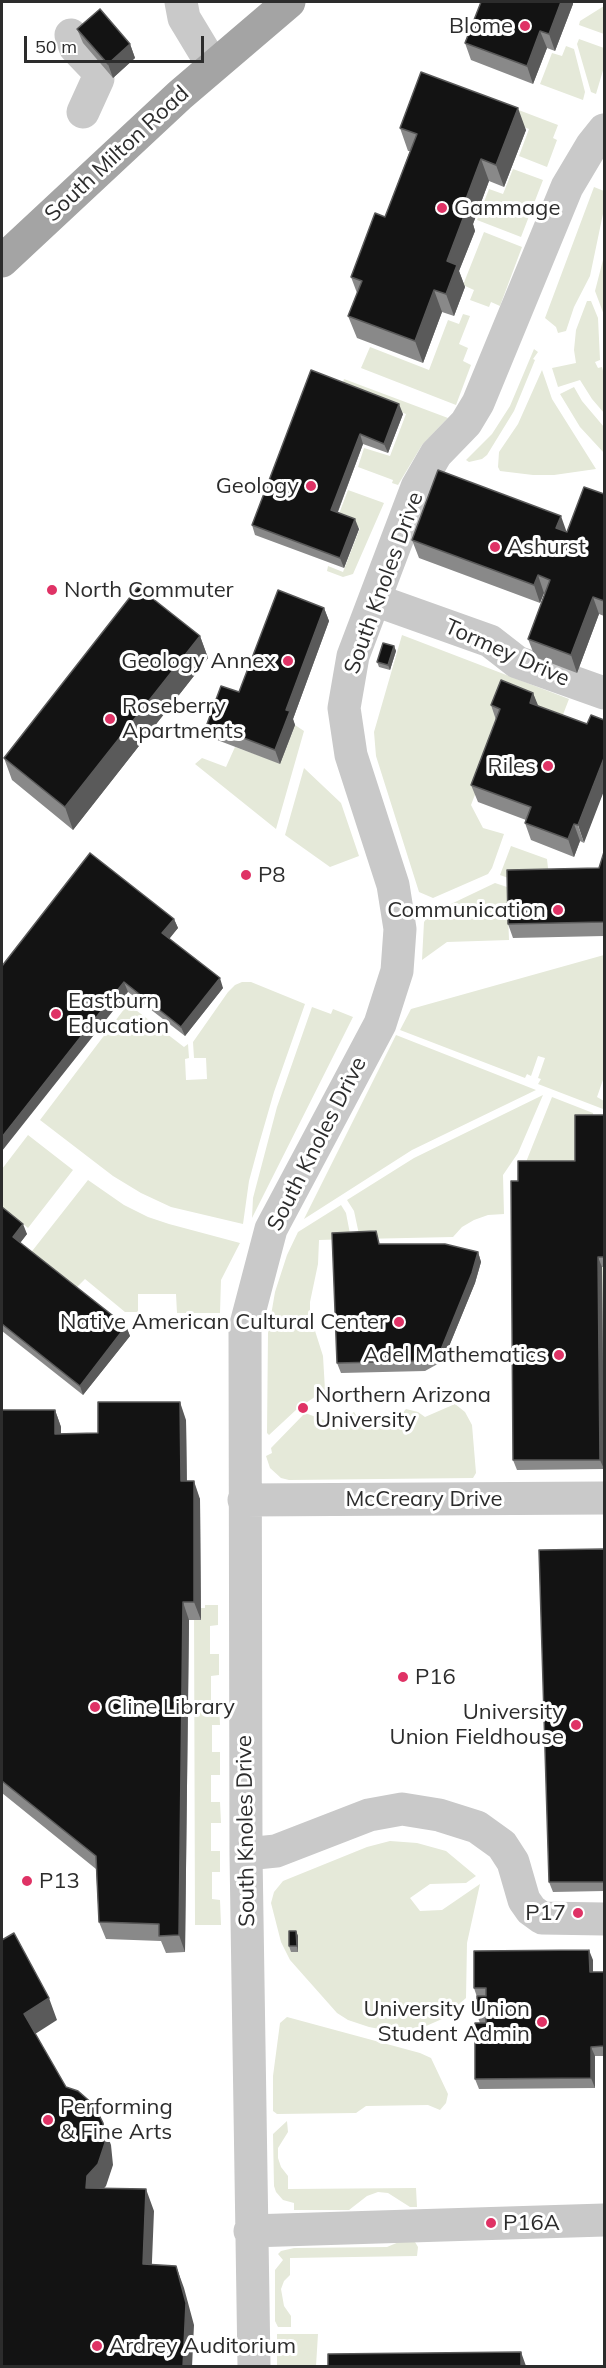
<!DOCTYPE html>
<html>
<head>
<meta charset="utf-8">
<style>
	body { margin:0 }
	#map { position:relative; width:606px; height:2368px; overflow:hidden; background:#fff; font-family:Mulish,sans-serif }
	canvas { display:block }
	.frame { position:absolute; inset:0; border:3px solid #2c2c2c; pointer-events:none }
	.scale { position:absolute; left:24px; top:36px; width:180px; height:27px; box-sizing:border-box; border:3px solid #2c2c2c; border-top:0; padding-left:8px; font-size:18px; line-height:21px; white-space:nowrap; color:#2c2c2c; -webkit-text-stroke:4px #fff; paint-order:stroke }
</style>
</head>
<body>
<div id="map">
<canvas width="606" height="2368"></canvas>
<div class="frame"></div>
<div class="scale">50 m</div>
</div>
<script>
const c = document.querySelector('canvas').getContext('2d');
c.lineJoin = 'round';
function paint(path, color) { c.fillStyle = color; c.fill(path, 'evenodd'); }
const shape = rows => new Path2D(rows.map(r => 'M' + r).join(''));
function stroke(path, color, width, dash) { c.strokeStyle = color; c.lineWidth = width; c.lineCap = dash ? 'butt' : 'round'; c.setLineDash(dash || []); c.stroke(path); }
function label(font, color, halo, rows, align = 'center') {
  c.font = font + ' Mulish,sans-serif'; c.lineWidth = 6; c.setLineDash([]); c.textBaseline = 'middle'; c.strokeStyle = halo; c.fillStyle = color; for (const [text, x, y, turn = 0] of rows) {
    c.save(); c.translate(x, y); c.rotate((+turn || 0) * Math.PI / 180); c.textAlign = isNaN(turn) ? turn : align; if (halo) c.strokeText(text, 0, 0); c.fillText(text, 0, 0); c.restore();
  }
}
paint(shape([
	[604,6,604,34,579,25,580,21],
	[579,39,604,48,604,67,596,94,591,92,577,44],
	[566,46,574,49,585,92,583,100,540,84,552,53,562,56],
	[445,82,558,125,553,138,557,140,547,167,519,156,529,129,439,95],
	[513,169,543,180,521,237,477,220,489,189,503,194],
	[594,187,604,191,604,209,590,276,574,307,566,331,558,333,556,327,545,318],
	[484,232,522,247,500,306,491,302,489,307,470,300,474,290,463,285],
	[604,256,604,315,595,291],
	[587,301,591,301,598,318,600,360,595,362,598,368,602,367,604,375,604,413,592,399,580,380,558,387,552,368,576,363,574,350,576,330],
	[463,314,470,316,459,344,468,348,463,361,471,365,456,405,361,368,370,347,429,370,448,320,459,324],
	[534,349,538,352,533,359,535,360,514,411,487,455,482,459,469,462,466,460,492,434,510,406],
	[542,370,552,399,596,469,554,475,533,475,500,471,498,467,499,452,518,424],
	[344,379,448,418,422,445,398,485,392,483,393,480,358,467,364,448,390,456,406,414,341,389],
	[574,387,582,401,604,427,604,453,580,427,560,394],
	[348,490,384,503,353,574,343,577,327,571,328,566,343,572,360,528,337,519],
	[402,635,569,699,559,725,505,696,493,726,500,730,471,805,483,828,504,834,492,868,488,874,433,898,419,892,376,756,374,732],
	[295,725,304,731,276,829,195,764,202,758,226,767,235,747,280,763],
	[304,768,341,803,359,856,330,867,285,835],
	[511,846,547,859,549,877,511,879,500,875],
	[495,883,507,887,509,940,447,942,422,960,424,922,430,914],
	[604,955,604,1077,597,1097,604,1101,603,1109,538,1084,541,1079,538,1078,545,1058,538,1056,531,1076,527,1074,525,1078,400,1030,411,1009],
	[242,982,251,982,305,1004,274,1092,259,1144,249,1181,243,1224,171,1207,141,1193,113,1176,40,1120,128,1004,184,1047,188,1044,189,1058,185,1059,186,1080,207,1079,206,1058,194,1058,193,1042,228,992,235,985],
	[312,1007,331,1014,333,1009,353,1017,252,1218,253,1198,277,1107],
	[396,1035,536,1090,412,1150,304,1219],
	[543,1095,518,1153,503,1175,504,1214,488,1215,474,1220,462,1227,453,1237,360,1239,354,1211,347,1200,414,1158],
	[552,1097,593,1113,594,1122,575,1166,524,1167],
	[28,1135,73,1170,28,1228,2,1207,2,1169],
	[88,1180,124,1205,148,1217,169,1224,240,1243,221,1280,220,1313,177,1313,176,1294,138,1294,138,1312,125,1312,85,1279,73,1291,29,1255],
	[341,1205,346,1213,351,1239,319,1240,318,1264,310,1302,310,1315,323,1356,325,1390,297,1409,269,1435,267,1433,268,1333,275,1292,287,1255,298,1232],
	[602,1267,604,1267,604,1443,603,1443],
	[455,1404,465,1412,472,1425,476,1473,473,1478,289,1480,281,1478,270,1468,266,1456,272,1453,271,1448,305,1413,335,1424,354,1412,358,1418,377,1414,401,1415,406,1409,418,1412,425,1417],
	[205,1605,218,1605,218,1625,210,1626,210,1654,219,1654,219,1675,211,1676,211,1703,219,1703,220,1725,212,1725,212,1752,220,1752,220,1775,211,1775,211,1802,220,1802,221,1823,211,1823,211,1851,220,1851,220,1872,212,1872,212,1899,220,1900,221,1925,195,1925,194,1608,205,1608],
	[390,1841,417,1843,446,1851,476,1876,466,1883,430,1884,410,1898,420,1911,442,1910,480,1884,467,1943,466,1998,442,2019,417,2030,395,2032,369,2027,348,2020,337,2013,290,1960,281,1942,271,1903,274,1892,283,1881,367,1847],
	[287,2017,420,2053,431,2058,448,2094,446,2103,440,2110,428,2105,366,2106,356,2113,277,2114,273,2111,273,2076,280,2023],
	[287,2121,288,2132,278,2148,278,2158,281,2167,288,2176,288,2189,416,2188,417,2207,410,2207,388,2193,378,2192,367,2196,349,2210,294,2210,294,2203,283,2200,276,2192,274,2186,273,2134],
	[406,2239,415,2242,418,2247,417,2256,290,2258,290,2275,284,2281,281,2289,284,2306,291,2316,291,2327,278,2327,275,2321,275,2270,283,2260,278,2254,281,2251,294,2248,387,2247],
	[277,2334,318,2334,316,2366,277,2366]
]), '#e5e9d9');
stroke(shape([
	[181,2,184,18,213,66],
	[71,35,75,47,97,70,98,79,83,112],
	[375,600,490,641,517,662,604,693],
	[244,1500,604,1498],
	[246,1854,276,1851,369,1815,402,1809,439,1815,477,1827,502,1845,513,1862,524,1900,531,1910,542,1918,604,1919],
	[250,2231,604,2220],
	[254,2366,246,1854,245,1328,271,1229,380,1024,397,971,400,929,393,885,351,755,344,708,353,656,417,487,436,454,466,423,478,403,567,187,592,145,604,130]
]), '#c9c9c9', 33);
stroke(shape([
	[2,261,180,95,289,2]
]), '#a4a4a4', 33);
paint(shape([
	[481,2,573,2,573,4,555,51,547,48,533,84,471,60,465,43],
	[77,29,130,44,135,58,113,78,83,43],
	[400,128,526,130,504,187,489,181,473,224,475,231,459,271,465,287,454,316,442,312,423,363,357,338,348,316,357,293,351,277,385,217,410,151,408,151],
	[311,370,403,414,388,453,363,444,338,512,359,529,344,568,255,535,252,525],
	[604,494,604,616,599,614,577,673,535,657,528,639,545,593,544,593,540,603,419,558,412,540,567,532],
	[324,608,329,621,293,719,295,725,280,764,212,738,207,724],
	[200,636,208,658,73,830,12,780,4,758],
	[394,646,396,651,390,670,379,667,377,662],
	[533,693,584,843,580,841,574,857,531,840,525,823,526,820,478,802,471,785,496,720,491,705],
	[604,852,604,936,513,938,508,924,599,868],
	[174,919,178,928,169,938,223,988,185,1036,128,992,2,966],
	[604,1115,604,1267,602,1267,604,1469,517,1470,513,1460,575,1161],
	[2,1207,27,1234,20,1243,126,1326,130,1336,83,1395,2,1331],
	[380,1244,478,1252,481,1262,475,1283,443,1361,425,1371,341,1373,337,1363],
	[2,1410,55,1410,61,1427,61,1434,98,1433,186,1420,187,1481,200,1499,201,1620,189,1620,185,1952,166,1953,161,1941,106,1939,99,1922,96,1869,2,1793],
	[604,1549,604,1891,553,1892,549,1882],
	[296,1931,298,1936,298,1952,291,1952,289,1946],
	[593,1960,593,1972,604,1972,604,2056,595,2056,595,2088,479,2089,475,2079,480,2023,477,2015,477,1997,474,1988]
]), '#898989');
paint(shape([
	[561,2,573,2,573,4,555,51,549,34],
	[540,31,547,48,533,84,527,66],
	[130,44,135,58,113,78,108,64],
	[518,108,526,130,504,187,496,165],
	[481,159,489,181,473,224,475,231,459,271,465,287,454,316,446,294,447,261,463,207],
	[434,290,442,312,423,363,415,341],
	[399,404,403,414,388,453,384,444],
	[360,434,363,444,335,519,331,510],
	[561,516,567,533,556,528],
	[355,519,359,529,344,568,340,558],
	[538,575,544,593,540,603,534,585],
	[593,597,599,614,577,673,571,655],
	[324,608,329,621,293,719,295,725,280,764,275,750,286,710],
	[200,636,208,658,73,830,65,807],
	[394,646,396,651,390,670,388,665],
	[533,693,540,710,530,703],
	[604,758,604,791,584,843,578,825],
	[574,824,580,841,574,857,568,839],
	[174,919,178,928,166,943,162,933],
	[220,978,223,988,185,1036,181,1027],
	[124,982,128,992,2,1151,2,1137],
	[23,1224,27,1234,17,1247,13,1237],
	[478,1252,481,1262,475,1283,443,1361,440,1352],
	[598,1257,602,1267,604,1469,600,1460],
	[126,1326,130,1336,83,1395,80,1386],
	[180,1402,186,1420,187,1498,181,1481],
	[55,1410,61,1427,61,1451,55,1434],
	[194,1481,200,1499,201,1620,194,1602],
	[183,1602,189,1620,185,1952,179,1935],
	[296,1931,298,1936,298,1952,297,1946],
	[589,1950,593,1960,593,1982,590,1972],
	[49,1998,57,2020,32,2036,24,2014],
	[591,2047,595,2056,595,2088,591,2078],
	[103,2123,111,2145,113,2165,106,2186,95,2198,86,2188,87,2176],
	[146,2189,154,2211,151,2286,143,2264],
	[176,2266,184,2288,194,2325,192,2367,183,2367],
	[521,2352,526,2366,526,2367,521,2367]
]), '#5a5a5a');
const building = shape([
	[481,2,561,2,549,34,540,31,527,66,465,43,481,2],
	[100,9,130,44,108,64,77,29,100,9],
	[421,72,518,108,496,165,481,159,463,207,467,208,447,261,457,265,446,294,434,290,415,341,348,316,362,281,351,277,375,213,385,217,417,134,400,128,421,72],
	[311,370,399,404,384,444,360,434,331,510,355,519,340,558,252,525,311,370],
	[438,470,561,516,556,528,567,532,584,487,604,494,604,601,593,597,571,655,528,639,550,580,538,575,534,585,412,540,438,470],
	[138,587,200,636,65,807,4,758,138,587],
	[278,590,324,608,286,710,290,711,275,750,207,724,221,686,239,692,278,590],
	[383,643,394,646,388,665,377,662,383,643],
	[501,680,533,693,530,703,587,724,591,715,604,720,604,758,578,825,574,824,568,839,525,823,531,807,471,785,500,709,491,705,501,680],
	[604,852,604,922,508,924,507,870,599,868,604,852],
	[90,853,174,919,162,933,220,978,181,1027,124,982,2,1137,2,966,90,853],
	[575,1115,604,1115,604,1257,598,1257,600,1460,513,1460,511,1181,518,1181,518,1161,575,1161,575,1115],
	[2,1207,23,1224,13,1237,126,1326,80,1386,2,1324,2,1207],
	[376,1231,379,1244,445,1244,478,1252,472,1273,440,1352,422,1361,337,1363,332,1233,376,1231],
	[98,1402,180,1402,181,1481,194,1481,194,1602,183,1602,179,1935,159,1936,159,1924,99,1922,96,1856,2,1781,2,1410,55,1410,55,1434,98,1433,98,1402],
	[604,1549,604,1882,549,1882,539,1550,604,1549],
	[289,1931,296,1931,297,1946,289,1946,289,1931],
	[14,1933,49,1998,24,2014,66,2087,78,2091,94,2105,103,2123,105,2143,98,2164,87,2176,86,2188,146,2189,143,2264,176,2266,186,2303,183,2367,2,2367,2,1940,14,1933],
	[589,1950,590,1972,604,1972,604,2046,591,2047,591,2078,475,2079,475,2023,486,2023,486,2015,477,2015,477,1996,486,1996,486,1988,474,1988,474,1951,589,1950],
	[521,2352,521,2367,328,2367,328,2354,521,2352]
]);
paint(building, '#131313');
stroke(building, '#5a5a5a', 1.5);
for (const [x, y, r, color] of [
	[525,26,6,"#df3265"],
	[442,208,6,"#df3265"],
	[311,486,6,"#df3265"],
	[495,547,6,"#df3265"],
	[52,590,6,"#df3265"],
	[288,661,6,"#df3265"],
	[110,719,6,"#df3265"],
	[548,766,6,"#df3265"],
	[246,875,6,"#df3265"],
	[558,910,6,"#df3265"],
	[56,1014,6,"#df3265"],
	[399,1322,6,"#df3265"],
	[559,1355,6,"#df3265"],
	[303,1408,6,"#df3265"],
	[403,1677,6,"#df3265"],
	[95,1707,6,"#df3265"],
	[576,1725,6,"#df3265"],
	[27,1881,6,"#df3265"],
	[578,1913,6,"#df3265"],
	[542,2022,6,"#df3265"],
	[48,2120,6,"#df3265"],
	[491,2223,6,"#df3265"],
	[97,2346,6,"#df3265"]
]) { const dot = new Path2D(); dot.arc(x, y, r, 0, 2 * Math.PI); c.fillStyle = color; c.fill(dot); stroke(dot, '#fff', 2); }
label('22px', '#2c2c2c', '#fff', [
	["Blome",513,26,"right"],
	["Gammage",454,208],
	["Geology",299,486,"right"],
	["Ashurst",507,547],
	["North Commuter",64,590],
	["Geology Annex",276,661,"right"],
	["Roseberry",122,706],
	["Apartments",122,731],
	["Riles",536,766,"right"],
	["P8",258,875],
	["Communication",546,910,"right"],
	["Eastburn",68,1001],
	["Education",68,1026],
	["Native American Cultural Center",387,1322,"right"],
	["Adel Mathematics",547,1355,"right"],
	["Northern Arizona",315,1395],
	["University",315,1420],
	["P16",415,1677],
	["Cline Library",107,1707],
	["University",564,1712,"right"],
	["Union Fieldhouse",564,1737,"right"],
	["P13",39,1881],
	["P17",566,1913,"right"],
	["University Union",530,2009,"right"],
	["Student Admin",530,2034,"right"],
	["Performing",60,2107],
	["& Fine Arts",60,2132],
	["P16A",503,2223],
	["Ardrey Auditorium",109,2346]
], 'left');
label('22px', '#2c2c2c', '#fff', [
	["South Milton Road",117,154,-43],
	["South Knoles Drive",384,583,-70],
	["Tormey Drive",507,653,24],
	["South Knoles Drive",317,1144,-63],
	["McCreary Drive",424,1499],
	["South Knoles Drive",246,1831,-91]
]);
</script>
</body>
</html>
